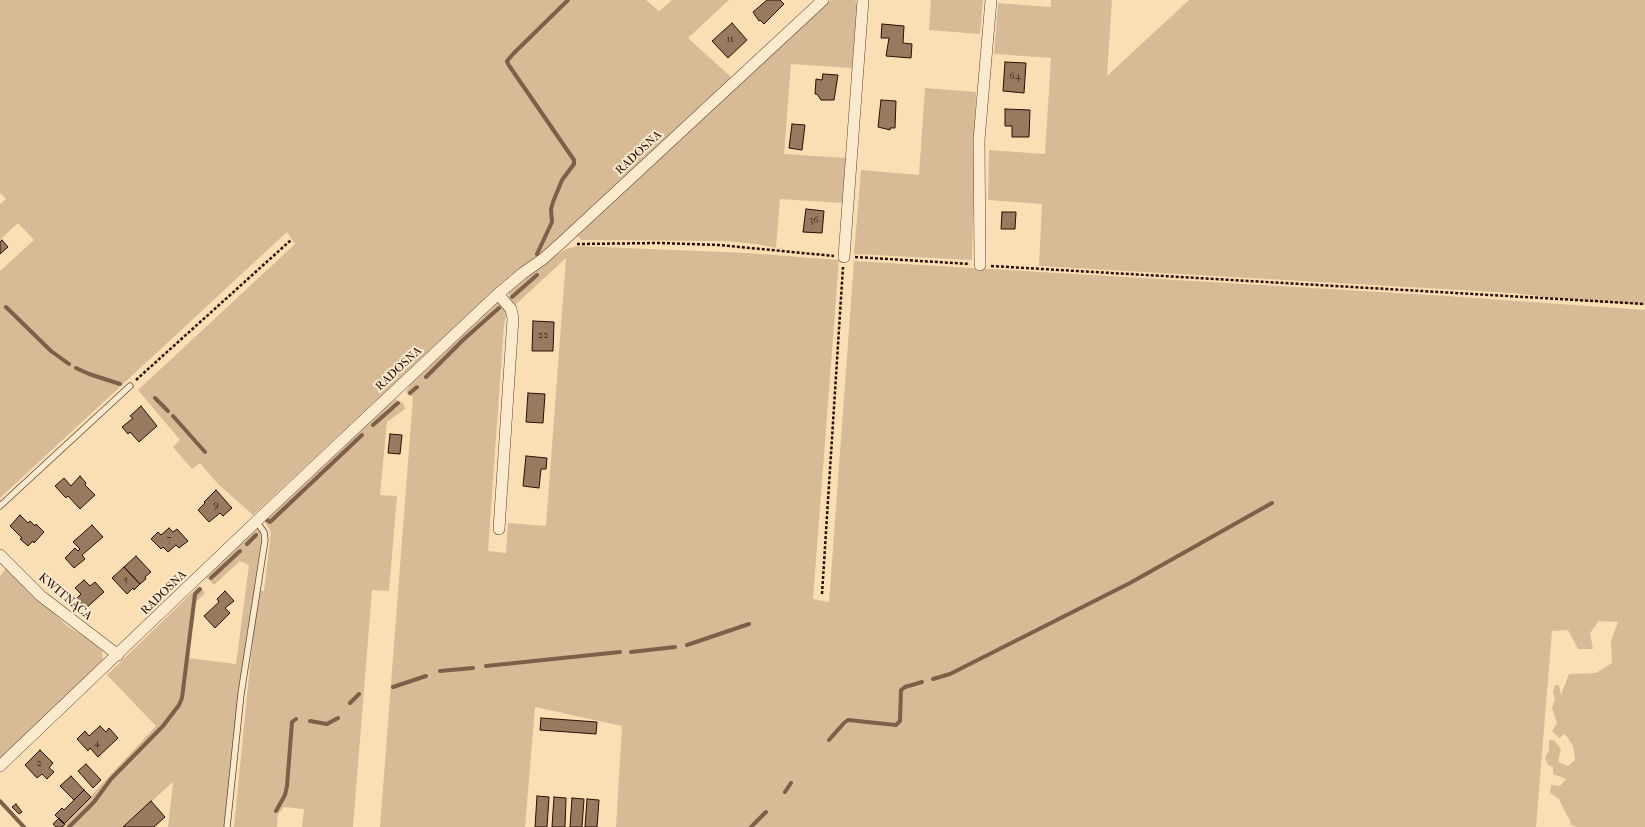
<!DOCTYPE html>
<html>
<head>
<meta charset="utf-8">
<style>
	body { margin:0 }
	canvas { display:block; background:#fadfb5 }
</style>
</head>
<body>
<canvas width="1645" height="827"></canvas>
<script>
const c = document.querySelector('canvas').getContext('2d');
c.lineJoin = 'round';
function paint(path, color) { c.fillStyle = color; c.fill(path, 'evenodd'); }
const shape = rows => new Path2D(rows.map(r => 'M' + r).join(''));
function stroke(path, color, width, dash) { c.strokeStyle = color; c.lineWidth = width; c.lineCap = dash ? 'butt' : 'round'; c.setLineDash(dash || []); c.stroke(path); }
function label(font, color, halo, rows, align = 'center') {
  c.font = font + ' "IM FELL French Canon",serif'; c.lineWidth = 4; c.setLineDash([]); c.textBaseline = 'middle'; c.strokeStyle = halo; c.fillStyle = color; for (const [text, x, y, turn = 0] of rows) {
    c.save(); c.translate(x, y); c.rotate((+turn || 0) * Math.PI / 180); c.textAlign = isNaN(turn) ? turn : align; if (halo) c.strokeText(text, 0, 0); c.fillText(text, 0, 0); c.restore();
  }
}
paint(shape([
	[0,0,646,0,659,11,672,0,729,0,688,38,732,78,545,251,525,266,514,273,491,293,253,515,218,484,200,463,192,469,173,447,180,440,138,390,295,244,287,232,0,498,0,271,34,240,18,223,0,240,0,204,6,199,0,193],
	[831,0,855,0,857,4,852,68,791,64,784,154,846,158,842,203,780,199,776,248,756,244,724,241,581,240,578,236,593,220],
	[931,0,983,0,980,34,929,30],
	[1051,0,1112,0,1107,76,1189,0,1645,0,1645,305,1580,301,1513,293,1039,266,1042,204,988,200,989,150,1045,154,1051,58,994,54,998,3,1051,7],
	[925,88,976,92,972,260,854,254,861,170,919,175],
	[578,246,748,253,839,260,813,599,829,602,854,261,1447,296,1645,310,1645,827,1577,827,1571,825,1570,820,1563,808,1559,799,1550,793,1551,785,1560,786,1566,779,1553,774,1553,767,1548,765,1545,758,1549,750,1549,740,1554,740,1561,749,1558,762,1568,766,1575,760,1573,746,1565,734,1559,738,1552,731,1557,723,1552,708,1555,699,1553,692,1555,685,1559,685,1561,695,1569,674,1596,673,1612,663,1611,641,1618,622,1599,621,1590,633,1593,649,1578,649,1568,630,1552,631,1536,827,616,827,622,726,535,707,525,827,380,827,413,397,408,395,406,391,414,379,496,302,502,304,507,312,504,325,488,551,506,553,508,523,546,526,566,258,515,305,509,296,508,290,534,270,566,249],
	[395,399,403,403,405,409,387,422,380,495,397,496,389,591,372,590,353,827,302,827,304,809,284,807,278,814,277,827,234,827,250,665,259,591,264,591,271,532,265,522,268,516],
	[255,528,260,530,261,541,240,687,224,827,168,827,173,782,123,827,62,827,156,726,107,675,199,586,205,593,195,603,189,658,236,664,249,565,240,561,214,585,205,576],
	[7,567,67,626,92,641,102,651,103,661,99,666,0,759,0,576]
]), '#d7bb97');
stroke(shape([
	[537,254,552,222,551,209,553,202,562,180,574,164,574,160,508,64,507,61,514,53,568,0],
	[512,297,537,275],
	[6,307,51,351,69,364],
	[76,368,89,374,120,384],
	[426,377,463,340,499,308],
	[410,393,417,387],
	[155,398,168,411],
	[173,416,205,452],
	[373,425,398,403],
	[267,520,270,522,362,435],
	[247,544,256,535],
	[211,578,240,551],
	[687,645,749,624],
	[631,652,675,647],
	[486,666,620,652],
	[440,671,473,668],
	[933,679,950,674,1130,583,1272,503],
	[393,687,426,676],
	[350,703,359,694],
	[310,721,327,724,338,718],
	[829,740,844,723,848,720,896,725,900,721,901,690,905,687,922,682],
	[785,792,791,783],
	[0,801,24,827],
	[276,811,285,795,287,786,292,722,296,719],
	[69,827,94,802,111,779,163,726,179,705,182,698,195,594,200,589],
	[751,827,766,812]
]), '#7e6049', 4);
const building = shape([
	[767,0,780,0,784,4,764,24,760,20,759,21,753,12,767,0],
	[732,23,747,40,728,58,712,41,732,23],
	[882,24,904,26,903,43,912,44,911,58,886,56,889,38,881,38,882,24],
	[1005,62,1026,63,1024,93,1003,91,1005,62],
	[823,74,838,75,834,100,821,100,817,94,815,94,816,79,822,80,823,74],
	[881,100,896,101,895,128,890,128,890,130,878,127,881,100],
	[1005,109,1030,110,1029,137,1012,137,1012,126,1005,126,1005,109],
	[792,124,805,125,802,150,789,148,792,124],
	[806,209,824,211,822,233,803,232,806,209],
	[1002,212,1016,212,1015,229,1001,229,1002,212],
	[2,240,8,247,0,254,0,242,2,240],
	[533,321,554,322,553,351,532,351,533,321],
	[528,393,545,394,543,423,526,422,528,393],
	[141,406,157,426,139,442,130,432,128,434,122,427,133,418,130,416,141,406],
	[390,434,402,435,400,454,388,453,390,434],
	[526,456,547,458,546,469,541,469,539,488,523,486,526,456],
	[80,476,86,483,85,485,95,495,80,509,68,496,66,498,55,486,64,478,71,486,80,476],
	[216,490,232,508,223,516,220,513,209,522,198,510,205,503,204,502,216,490],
	[20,515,28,523,30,521,35,526,36,524,44,532,34,543,33,541,28,546,20,539,22,538,10,526,20,515],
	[92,525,103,537,82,555,85,559,74,568,65,558,75,548,78,551,80,549,73,542,92,525],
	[169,528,173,532,177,529,188,541,179,548,176,545,168,552,163,547,161,549,151,539,158,532,161,535,169,528],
	[136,556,151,572,145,577,146,579,140,584,124,567,136,556],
	[124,567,140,584,134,590,133,588,127,594,112,578,124,567],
	[84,580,90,586,95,582,104,592,85,609,76,599,81,594,75,588,84,580],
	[225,591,234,601,225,608,230,613,215,628,204,616,219,602,217,599,225,591],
	[541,718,597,722,596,734,540,730,541,718],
	[100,726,106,732,109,728,118,738,98,757,90,748,88,751,77,739,85,731,89,736,100,726],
	[40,750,53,763,49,768,54,772,47,779,42,774,37,778,25,765,40,750],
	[86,764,101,780,93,788,78,771,86,764],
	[71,776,84,790,74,800,60,786,71,776],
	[84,790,91,797,64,824,55,815,62,808,64,810,84,790],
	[537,796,549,797,547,827,535,827,537,796],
	[554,797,566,798,565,827,552,827,554,797],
	[572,798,584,799,582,827,570,827,572,798],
	[587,799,599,800,597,827,585,827,587,799],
	[151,801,165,817,154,827,123,827,151,801],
	[16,804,22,812,19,814,12,807,16,804],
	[59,818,65,824,62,827,56,827,53,824,59,818]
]);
paint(building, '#977a60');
stroke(building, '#2c0d03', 1);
const service = shape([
	[0,506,130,386],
	[227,827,241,694,265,540,264,532,256,521]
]);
const minor = shape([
	[844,257,863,0],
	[980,265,979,140,991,0],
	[498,294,511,309,513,318,499,529],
	[0,555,41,596,118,655],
	[0,766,265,513,498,294,523,273,543,259,561,243,823,0]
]);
stroke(service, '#604230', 7);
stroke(minor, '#604230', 12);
stroke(shape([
	[577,244,659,243,719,245,834,256],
	[855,257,970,264],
	[991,266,1645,304],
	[136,380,291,240],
	[822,594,843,267]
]), '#2c0d03', 2.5, [3, 2]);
stroke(service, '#fceacf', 5.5);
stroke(minor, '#fceacf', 11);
label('10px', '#47281a', null, [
	["11",730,40],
	["64",1015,77],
	["36",814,221],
	["22",543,336],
	["9",216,506],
	["7",169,540],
	["5",126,581],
	["4",97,744],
	["2",39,764]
]);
label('12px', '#2c0d03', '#fceacf', [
	["RADOSNA",639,153,-43],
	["RADOSNA",399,369,-43],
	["RADOSNA",164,593,-44],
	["KWITNĄCA",65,597,40]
]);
</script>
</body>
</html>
